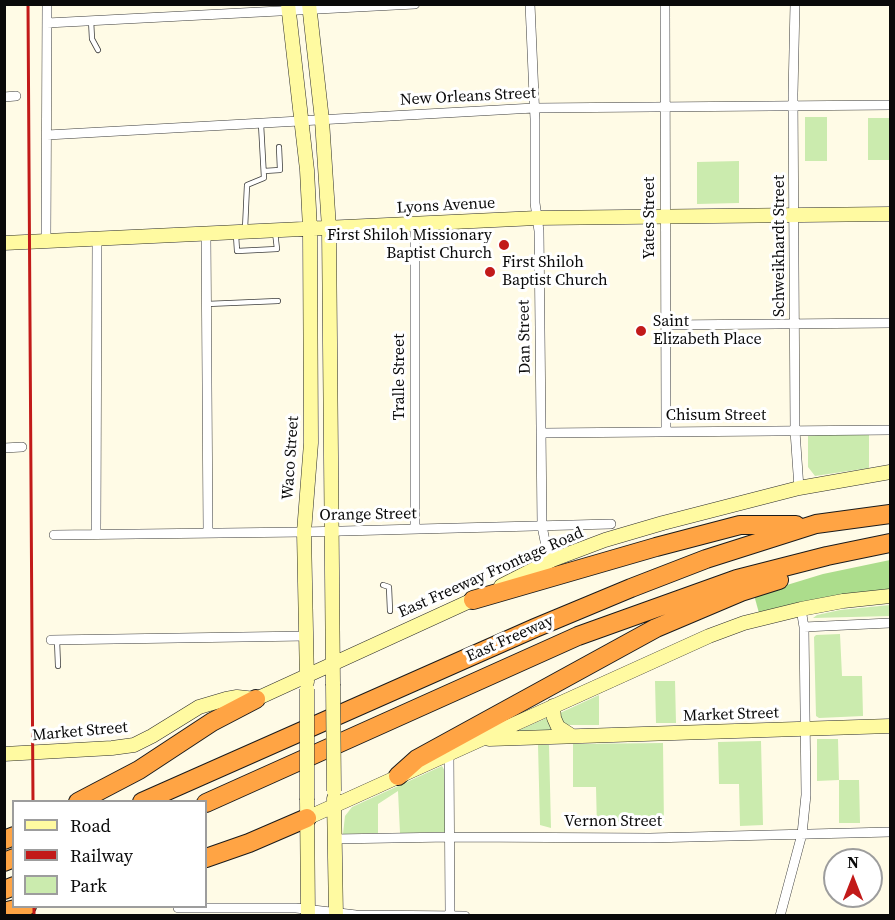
<!DOCTYPE html>
<html>
<head>
<meta charset="utf-8">
<style>
	body { margin:0 }
	#map { position:relative; width:895px; height:920px; overflow:hidden; background:#fffbe6; font-family:"Source Serif 4",serif }
	canvas { display:block }
	.frame { position:absolute; inset:0; border:6px solid #0a0a0a; pointer-events:none }
	.legend { position:absolute; left:12px; top:800px; width:195px; height:108px; box-sizing:border-box; background:#fff; border:2px solid #9d9d9d; margin:0; padding:8px 10px; list-style:none; font-size:18px; color:#0a0a0a }
	.legend li { display:flex; align-items:center; gap:12px; height:30px }
	.legend b { width:30px; border:2px solid #9d9d9d }
	.north { position:absolute; left:823px; top:848px; width:60px; height:60px; box-sizing:border-box; background:#fff; border:2px solid #9d9d9d; border-radius:50%; rotate:0deg; font-size:16px; font-weight:700; line-height:24px; text-align:center; color:#0a0a0a }
	.north::after { content:''; display:block; margin:auto; width:21px; height:27px; background:#c21a19; clip-path:polygon(50% 0,100% 100%,50% 72%,0 100%) }
</style>
</head>
<body>
<div id="map">
<canvas width="895" height="920"></canvas>
<div class="frame"></div>
<ul class="legend">
<li><b style="height:8px;background:#fffaa1"></b>Road</li>
<li><b style="height:8px;background:#c21a19"></b>Railway</li>
<li><b style="height:16px;background:#cbebae"></b>Park</li>
</ul>
<div class="north">N</div>
</div>
<script>
const c = document.querySelector('canvas').getContext('2d');
c.lineJoin = 'round';
function paint(path, color) { c.fillStyle = color; c.fill(path, 'evenodd'); }
const shape = rows => new Path2D(rows.map(r => 'M' + r).join(''));
function stroke(path, color, width, dash) { c.strokeStyle = color; c.lineWidth = width; c.lineCap = dash ? 'butt' : 'round'; c.setLineDash(dash || []); c.stroke(path); }
function label(font, color, halo, rows, align = 'center') {
  c.font = font + ' "Source Serif 4",serif'; c.lineWidth = 6; c.setLineDash([]); c.textBaseline = 'middle'; c.strokeStyle = halo; c.fillStyle = color; for (const [text, x, y, turn = 0] of rows) {
    c.save(); c.translate(x, y); c.rotate((+turn || 0) * Math.PI / 180); c.textAlign = isNaN(turn) ? turn : align; if (halo) c.strokeText(text, 0, 0); c.fillText(text, 0, 0); c.restore();
  }
}
paint(shape([
	[805,117,827,117,827,161,805,161],
	[868,118,890,118,890,160,868,160],
	[739,161,739,203,697,204,697,162],
	[838,433,869,433,869,468,815,476,808,467,808,436],
	[890,605,890,616,813,618,817,615,840,610],
	[840,634,842,676,862,676,863,716,819,718,816,716,814,637,816,635],
	[655,681,675,681,676,723,656,723],
	[599,695,599,725,562,725,560,713],
	[549,717,555,731,508,735],
	[817,739,838,739,839,780,859,780,860,823,839,823,839,780,817,781],
	[761,741,763,825,740,826,739,784,719,784,718,742],
	[663,743,664,827,597,828,596,787,573,787,573,744],
	[538,745,549,745,551,828,540,825],
	[442,766,446,773,445,832,400,833,398,791,378,804,378,833,343,834,345,816,352,807]
]), '#cbebae');
paint(shape([
	[890,560,890,591,759,613,754,595,823,574]
]), '#acdd8c');
const lane = shape([
	[91,20,92,39,98,50],
	[264,171,280,170,279,147],
	[245,229,247,185,264,178,261,124],
	[236,235,237,251,277,249,275,232],
	[207,304,278,301],
	[383,585,389,587,390,611],
	[57,640,58,666]
]);
const street = shape([
	[530,4,535,119,535,203,539,231,542,526,546,546,552,560],
	[665,4,666,431],
	[795,4,793,94,795,431,799,488],
	[47,23,415,4],
	[4,97,16,96],
	[47,135,534,108,890,105],
	[415,224,415,529],
	[206,234,208,533],
	[46,241,47,4],
	[665,325,890,323],
	[542,433,890,430],
	[4,448,22,447],
	[96,534,97,240],
	[54,535,304,532,611,524],
	[804,627,890,623],
	[51,640,306,636],
	[449,753,450,914],
	[334,839,450,837,650,838,890,832],
	[178,908,296,908,356,915,465,916],
	[780,916,802,834,806,795,804,627,801,609]
]);
const secondary = shape([
	[288,4,307,170,310,229,311,443,304,532,307,682],
	[309,4,322,120,329,228,333,684],
	[4,243,537,218,890,214],
	[501,586,552,560,605,540,663,523,799,488,890,472],
	[553,706,554,718,558,727,572,736],
	[489,739,890,726],
	[4,754,112,748,134,745,152,736,199,707,226,699,237,697,256,699,481,596],
	[334,798,336,916],
	[307,800,308,916],
	[307,818,709,636,744,623,801,609,843,601,890,596]
]);
const highway = shape([
	[473,600,656,547,740,525,796,525],
	[398,776,417,759,656,628,741,592,779,580],
	[78,802,139,770,212,722,256,699],
	[142,802,535,628,631,588,706,559,816,524,890,514],
	[206,803,578,636,737,579,827,556,890,543],
	[4,840,14,836],
	[206,858,249,843,307,818],
	[4,862,14,858],
	[4,890,14,886],
	[4,912,27,906]
]);
stroke(lane, '#3d3d3d', 6);
stroke(street, '#3d3d3d', 10);
stroke(secondary, '#2c2c2c', 15);
stroke(highway, '#1b1b1b', 20);
stroke(lane, '#fff', 4.5);
stroke(street, '#fff', 9);
stroke(secondary, '#fffaa1', 14);
stroke(highway, '#ffa444', 18);
stroke(shape([
	[28,4,33,802],
	[34,906,34,916]
]), '#c21a19', 3);
const secondaryBridge = shape([
	[333,684,334,791],
	[307,689,307,800]
]);
stroke(secondaryBridge, '#2c2c2c', 15, []);
stroke(secondaryBridge, '#fffaa1', 14);
for (const [x, y, r, color] of [
	[504,245,6,"#c21a19"],
	[490,272,6,"#c21a19"],
	[641,331,6,"#c21a19"]
]) { const dot = new Path2D(); dot.arc(x, y, r, 0, 2 * Math.PI); c.fillStyle = color; c.fill(dot); stroke(dot, '#fff', 2); }
label('16px', '#0a0a0a', '#fff', [
	["New Orleans Street",468,97,-3],
	["Lyons Avenue",446,206,-3],
	["Yates Street",650,218,-90],
	["Schweikhardt Street",780,246,-90],
	["Dan Street",525,337,-91],
	["Tralle Street",400,377,-90],
	["Chisum Street",716,416],
	["Waco Street",291,458,-86],
	["Orange Street",368,515,-1],
	["East Freeway Frontage Road",491,573,-24],
	["East Freeway",510,639,-24],
	["Market Street",731,715,-2],
	["Market Street",80,732,-5],
	["Vernon Street",613,822]
]);
label('16px', '#0a0a0a', '#fff', [
	["First Shiloh Missionary",492,236,"right"],
	["Baptist Church",492,254,"right"],
	["First Shiloh",502,263],
	["Baptist Church",502,281],
	["Saint",653,322],
	["Elizabeth Place",653,340]
], 'left');
</script>
</body>
</html>
